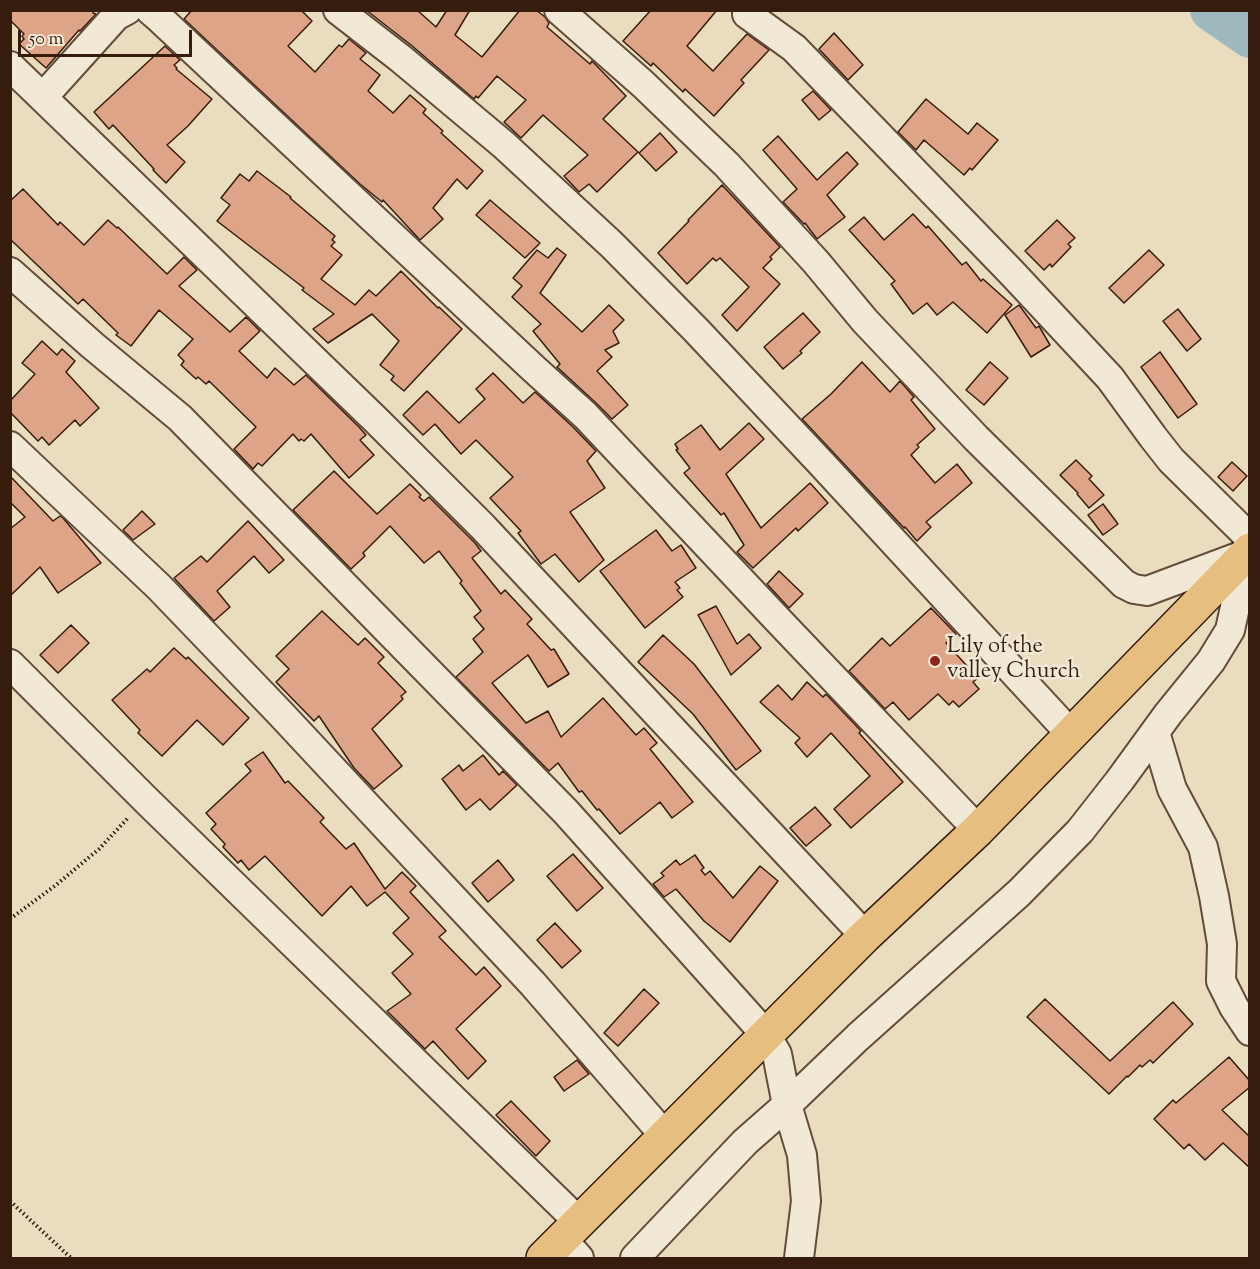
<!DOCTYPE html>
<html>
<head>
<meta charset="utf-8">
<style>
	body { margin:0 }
	#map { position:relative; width:1260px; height:1269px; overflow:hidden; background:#eaddbf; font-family:"Sorts Mill Goudy",serif }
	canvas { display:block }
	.frame { position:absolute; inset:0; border:12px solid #361c0d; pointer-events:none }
	.scale { position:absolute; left:18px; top:30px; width:174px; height:27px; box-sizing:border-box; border:3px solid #361c0d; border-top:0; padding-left:8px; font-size:18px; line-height:21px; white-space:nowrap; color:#361c0d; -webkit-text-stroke:4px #f1e9d5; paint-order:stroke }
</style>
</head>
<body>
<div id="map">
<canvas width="1260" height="1269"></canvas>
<div class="frame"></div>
<div class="scale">50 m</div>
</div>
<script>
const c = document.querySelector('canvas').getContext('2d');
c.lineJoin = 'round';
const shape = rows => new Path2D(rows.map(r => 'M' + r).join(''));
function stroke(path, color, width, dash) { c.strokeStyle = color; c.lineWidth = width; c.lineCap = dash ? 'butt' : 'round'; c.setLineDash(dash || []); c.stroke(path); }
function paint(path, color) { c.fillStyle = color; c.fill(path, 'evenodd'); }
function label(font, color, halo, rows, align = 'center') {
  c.font = font + ' "Sorts Mill Goudy",serif'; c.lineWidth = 5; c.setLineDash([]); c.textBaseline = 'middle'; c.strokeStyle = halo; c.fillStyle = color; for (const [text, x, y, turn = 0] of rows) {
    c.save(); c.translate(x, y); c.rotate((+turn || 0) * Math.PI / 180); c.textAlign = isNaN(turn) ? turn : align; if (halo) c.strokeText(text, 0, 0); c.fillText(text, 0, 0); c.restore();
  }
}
stroke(shape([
	[1211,10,1250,37]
]), '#9db9bd', 42);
const building = shape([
	[10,10,95,10,93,13,96,14,80,31,79,30,46,68,19,44,24,39,22,36,24,34,10,20,10,10],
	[192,10,301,10,312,21,288,46,315,72,339,45,342,47,349,39,366,53,360,59,380,75,368,91,393,113,410,95,426,109,423,113,443,131,441,133,483,171,467,189,457,179,433,208,443,219,420,240,383,200,382,202,360,184,184,19,192,10],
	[366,10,417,10,436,27,447,10,470,10,455,35,482,57,520,10,536,10,545,17,549,23,547,27,590,64,592,61,626,96,603,119,638,152,597,192,589,184,579,192,564,176,588,155,543,115,521,138,504,122,526,100,497,76,478,98,476,96,474,99,411,45,366,10],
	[651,10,717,10,687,46,713,71,747,34,769,50,741,80,744,83,714,116,685,89,683,92,653,63,651,66,623,41,651,10],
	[834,33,863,65,848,80,819,49,834,33],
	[165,46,180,60,174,65,177,68,176,69,212,99,188,126,167,145,185,162,166,183,153,170,154,169,113,125,109,129,94,112,165,46],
	[813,91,831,110,819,120,802,100,813,91],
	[926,99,968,134,977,123,998,140,972,170,970,168,964,175,924,140,916,150,898,132,926,99],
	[660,133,677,152,656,171,639,153,660,133],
	[778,136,817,180,847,152,858,164,827,195,845,217,817,239,805,223,804,224,783,202,797,189,763,150,778,136],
	[257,171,291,197,290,198,335,236,332,240,335,242,331,246,342,255,321,279,355,305,369,290,376,296,401,271,438,308,439,307,462,329,404,391,391,380,394,376,380,365,399,341,372,314,328,343,313,329,334,314,302,290,304,288,217,221,230,205,221,198,240,174,249,181,257,171],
	[722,185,780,247,770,257,772,259,763,268,780,284,737,331,722,315,749,287,720,258,716,261,713,258,687,284,658,253,689,221,688,220,722,185],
	[23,189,58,225,60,222,84,245,108,220,117,228,118,227,167,274,184,257,197,270,179,286,230,332,246,317,260,331,239,351,267,378,275,368,294,385,306,375,359,427,366,435,360,440,374,455,349,478,311,434,304,441,301,439,299,441,293,434,262,466,258,463,253,469,234,449,256,427,209,381,206,384,198,377,196,379,181,365,184,361,178,355,193,339,159,310,131,346,116,335,118,333,83,299,78,304,10,239,10,201,23,189],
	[490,200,540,243,525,258,476,215,490,200],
	[913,214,926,228,928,226,962,265,966,262,981,281,983,279,1012,305,987,333,953,302,937,315,927,303,913,314,891,284,895,281,849,230,864,217,884,240,913,214],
	[1057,220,1075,238,1068,244,1071,247,1052,267,1050,264,1044,270,1025,251,1057,220],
	[557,248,566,255,540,293,582,332,609,305,624,320,613,331,619,343,605,350,612,357,597,371,628,405,612,419,596,403,557,367,560,364,533,331,541,324,512,297,522,286,513,278,537,250,548,258,557,248],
	[1149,250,1164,265,1124,303,1109,288,1149,250],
	[1019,305,1036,328,1039,326,1050,345,1031,357,1005,315,1019,305],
	[1178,309,1201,339,1187,351,1163,321,1178,309],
	[803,313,820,332,800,351,802,353,783,369,764,347,803,313],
	[42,341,57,355,62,349,75,361,66,372,99,408,80,426,75,420,49,445,42,437,38,441,10,412,10,401,35,374,22,363,42,341],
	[1160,352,1197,404,1178,418,1141,367,1160,352],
	[862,362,890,392,900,381,914,397,911,400,935,429,917,445,919,447,911,455,935,483,957,464,972,483,926,522,931,527,917,541,905,527,904,528,802,419,831,394,862,362],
	[990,362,1008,378,984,405,966,390,990,362],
	[493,373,523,403,535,392,573,427,596,451,587,461,605,488,570,512,604,560,579,582,555,554,541,564,518,533,521,531,490,498,513,477,476,440,461,454,435,424,423,435,403,415,427,391,459,423,485,399,476,389,493,373],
	[749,423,764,439,726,474,761,528,810,483,828,503,798,531,796,528,753,568,737,552,744,545,724,513,721,515,684,473,690,468,676,450,678,449,675,444,701,425,720,450,749,423],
	[1076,460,1092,476,1089,479,1104,495,1089,508,1077,494,1078,493,1060,475,1076,460],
	[1232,462,1247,476,1233,491,1218,477,1232,462],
	[334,471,377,514,410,484,421,495,419,497,424,501,429,497,475,543,481,551,472,558,501,594,505,590,532,619,527,624,551,650,554,649,569,674,548,687,528,655,492,683,526,723,548,711,561,737,603,698,636,735,644,728,657,743,650,749,693,802,672,818,660,802,620,834,599,809,597,810,582,791,579,792,558,763,549,771,456,677,483,652,473,639,484,629,474,617,481,611,460,583,462,581,439,551,424,563,390,526,363,553,365,556,351,569,293,510,334,471],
	[10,476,53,521,60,516,63,518,101,563,58,593,40,567,10,596,10,529,25,517,10,502,10,476],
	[1103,504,1118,524,1103,535,1088,515,1103,504],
	[142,511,155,524,133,540,123,530,142,511],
	[248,521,284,560,269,573,254,556,217,591,230,607,214,621,174,578,201,556,207,562,248,521],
	[656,530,672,551,681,545,696,568,675,582,680,588,677,590,683,597,645,628,600,571,656,530],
	[779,571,803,594,789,608,767,584,779,571],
	[716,606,737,644,749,634,761,648,731,675,698,615,716,606],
	[931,608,956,634,946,643,978,678,973,682,979,689,959,707,953,701,949,705,938,694,909,720,893,702,885,709,849,671,882,638,890,646,931,608],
	[322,611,358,645,365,638,384,657,378,663,406,692,401,696,403,699,372,729,402,766,374,789,354,768,319,716,314,721,276,682,289,669,276,656,322,611],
	[71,625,89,643,58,673,40,655,71,625],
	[663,635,694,664,761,751,736,770,693,714,638,662,663,635],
	[174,648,186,659,188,657,249,718,223,745,197,720,162,756,138,733,140,730,112,700,147,669,150,672,174,648],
	[807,682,823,697,826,694,861,731,859,733,903,782,851,828,834,809,870,776,831,733,807,757,795,743,800,738,760,702,778,685,792,700,807,682],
	[263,752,285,783,288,781,324,818,320,822,346,849,354,843,385,889,402,872,416,886,410,892,446,931,439,937,476,975,484,967,501,986,456,1029,486,1061,468,1079,433,1041,425,1049,387,1011,411,994,392,973,413,954,393,933,409,918,385,892,367,906,351,886,322,916,265,856,249,870,241,860,238,863,223,847,225,844,211,829,216,824,206,813,251,771,245,764,263,752],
	[483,755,499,775,503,771,517,785,490,810,480,799,466,810,442,779,459,765,463,771,483,755],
	[815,807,831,825,806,846,790,828,815,807],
	[573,854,603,888,577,911,547,876,573,854],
	[695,855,704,868,701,870,705,875,710,871,733,898,760,866,778,881,730,942,704,921,676,889,664,897,653,884,664,876,661,873,676,860,680,865,695,855],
	[498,860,514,880,488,902,472,883,498,860],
	[555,923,581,951,562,968,537,940,555,923],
	[644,989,659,1003,618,1046,604,1033,644,989],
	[1045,999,1110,1061,1173,1002,1193,1024,1153,1063,1150,1060,1142,1067,1140,1065,1128,1077,1127,1076,1109,1094,1027,1017,1045,999],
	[1229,1057,1250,1081,1250,1087,1222,1110,1250,1137,1250,1168,1223,1143,1205,1160,1189,1144,1184,1149,1154,1119,1173,1100,1176,1103,1229,1057],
	[577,1060,589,1074,564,1091,554,1077,577,1060],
	[511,1101,550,1141,536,1156,496,1115,511,1101]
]);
paint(building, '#dea488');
stroke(building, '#361c0d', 1.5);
const minor = shape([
	[150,10,157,16,534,369,585,415,777,619,978,830],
	[338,10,400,58,504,145,612,245,696,330,821,463,1070,733],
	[559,10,644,85,727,165,816,262,865,321,976,438,1124,584,1134,589,1147,591,1246,554],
	[747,14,794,48,1012,273,1110,378,1153,437,1171,460,1250,538],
	[10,66,378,422,482,526,865,936],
	[43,97,116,16,127,10],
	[10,272,92,345,180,418,566,812,766,1035,777,1054,787,1105,802,1155,806,1201,799,1258],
	[10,446,159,587,280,713,533,984,665,1136],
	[10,664,146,800,579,1222],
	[1155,732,1172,789,1203,847,1214,896,1222,944,1221,981,1234,1007,1250,1031],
	[562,1239,579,1258],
	[635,1258,745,1142,787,1105,858,1037,1019,893,1080,831,1120,780,1168,714,1211,661,1230,630,1235,607,1237,583,1246,554]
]);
const major = shape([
	[543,1258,865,936,978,830,1250,550]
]);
stroke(minor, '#634c3a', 32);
stroke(major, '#361c0d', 36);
stroke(shape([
	[10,919,56,885,99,849,128,818],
	[10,1201,71,1258]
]), '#361c0d', 4, [1.5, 3]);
stroke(minor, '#f1e9d5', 28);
stroke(major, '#e5be80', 33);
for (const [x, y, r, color] of [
	[935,661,6,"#8f2418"]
]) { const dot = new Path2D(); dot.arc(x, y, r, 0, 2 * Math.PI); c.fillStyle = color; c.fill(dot); stroke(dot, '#f1e9d5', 2); }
label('22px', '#361c0d', '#f1e9d5', [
	["Lily of the",947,648],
	["valley Church",947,673]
], 'left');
</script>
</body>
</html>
